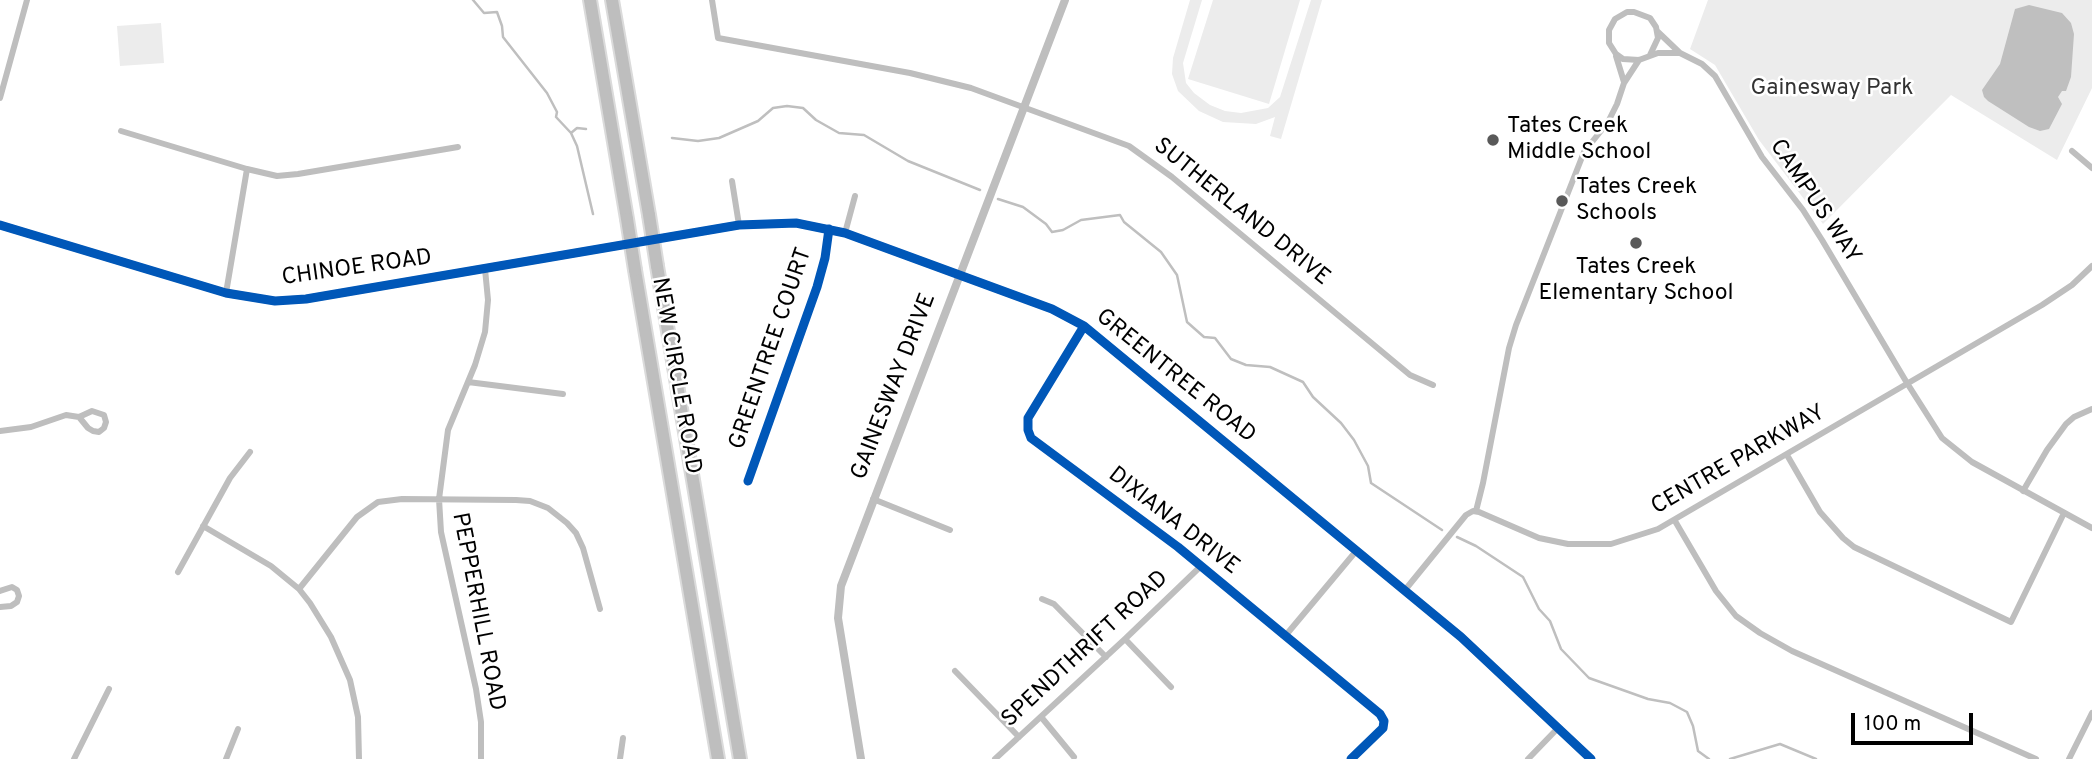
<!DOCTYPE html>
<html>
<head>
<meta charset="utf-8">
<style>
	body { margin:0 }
	#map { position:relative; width:2092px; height:759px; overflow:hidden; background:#fff; font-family:Overpass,sans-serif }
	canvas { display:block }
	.scale { position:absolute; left:1851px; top:713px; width:122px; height:32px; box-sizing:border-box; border:4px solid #000; border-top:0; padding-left:9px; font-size:21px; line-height:24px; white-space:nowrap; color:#000; -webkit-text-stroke:5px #fff; paint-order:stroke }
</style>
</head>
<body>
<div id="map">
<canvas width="2092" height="759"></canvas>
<div class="scale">100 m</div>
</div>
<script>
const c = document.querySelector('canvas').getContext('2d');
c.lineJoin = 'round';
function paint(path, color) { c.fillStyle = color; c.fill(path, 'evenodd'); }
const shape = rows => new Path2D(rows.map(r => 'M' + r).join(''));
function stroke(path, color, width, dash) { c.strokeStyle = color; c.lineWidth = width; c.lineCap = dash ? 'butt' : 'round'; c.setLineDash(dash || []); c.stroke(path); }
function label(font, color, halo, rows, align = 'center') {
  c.font = font + ' Overpass,sans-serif'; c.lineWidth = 5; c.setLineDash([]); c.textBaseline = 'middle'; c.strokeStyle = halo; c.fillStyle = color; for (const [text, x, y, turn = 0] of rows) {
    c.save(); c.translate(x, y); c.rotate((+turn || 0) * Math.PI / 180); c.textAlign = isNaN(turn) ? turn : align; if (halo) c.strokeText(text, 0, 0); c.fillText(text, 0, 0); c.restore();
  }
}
paint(shape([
	[1190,0,1202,0,1183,63,1186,83,1194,93,1210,105,1225,111,1241,113,1268,108,1280,97,1311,0,1322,0,1281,139,1270,136,1275,117,1256,124,1223,122,1199,111,1178,91,1172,74,1173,58],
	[1213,0,1300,0,1269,104,1188,79],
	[1708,0,2092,0,2092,88,2057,160,1951,95,1823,224,1759,140,1715,65,1690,49],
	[161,23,164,63,120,66,117,26]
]), '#ececec');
paint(shape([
	[2029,5,2062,13,2071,23,2074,34,2071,77,2066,91,2062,91,2058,97,2062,104,2049,129,2040,131,2029,127,1988,101,1984,97,1982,90,2000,64,2015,9]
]), '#bfbfbf');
stroke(shape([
	[473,0,484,13,497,12,502,26,503,37,547,93,557,112,556,117,571,133,577,128,586,129],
	[571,133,577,146,593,214],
	[672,138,698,141,719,138,758,121,773,108,787,106,803,108,816,120,839,133,864,135,908,161,980,190],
	[998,199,1023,207,1046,224,1052,232,1063,230,1081,220,1120,215,1124,222,1161,252,1177,275,1187,322,1204,337,1215,338,1231,359,1246,365,1270,367,1303,382,1313,397,1341,423,1354,440,1368,466,1371,483,1442,530],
	[1457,537,1476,546,1523,577,1539,609,1550,621,1561,649,1589,678,1648,699,1670,703,1687,712,1693,726,1698,751,1709,759],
	[1730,759,1780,744,1816,759]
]), '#bfbfbf', 2.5);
const motorway = shape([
	[590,0,627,219],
	[612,0,649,215],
	[657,266,740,759],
	[635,270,718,759]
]);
stroke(motorway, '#dbdbdb', 16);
stroke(shape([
	[712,0,718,38,910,73,971,88,1129,146,1172,177,1410,375,1433,385],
	[1657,31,1680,53,1702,64,1715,76,1762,157,1803,210,1822,240,1907,383,1942,438,1972,462,2092,528],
	[1650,55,1658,38,1656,27,1650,18,1634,12,1627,12,1615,19,1609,30,1609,43,1616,54,1623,59,1639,60,1658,53,1678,53],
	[1616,56,1624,82],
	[0,98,27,0],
	[121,131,247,169,277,176,298,174,458,147],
	[2072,151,2092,168],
	[732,181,739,225],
	[845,233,855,196],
	[226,293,247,169],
	[1084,326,1028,418,1028,430,1031,438,1178,547,1380,714,1384,721,1383,728,1351,759],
	[468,382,563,394],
	[0,431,31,427,66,415,79,417,92,411,104,415,106,422,104,428,99,432,93,431,88,428,79,417],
	[1787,455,1820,512,1843,538,1854,547,2011,622,2064,513],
	[748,481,817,287,825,258,829,229],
	[2023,491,2047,450,2066,424,2074,417,2092,409],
	[873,499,950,530],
	[1476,511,1483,483,1509,348,1516,325,1584,152,1608,122,1617,104,1624,83,1639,60],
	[1675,521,1716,591,1736,616,1760,633,1792,651,2036,759],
	[203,526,271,566,299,589,310,603,331,637,350,680,358,717,359,759],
	[178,572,230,478,250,452],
	[299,589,357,517,378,502,402,499,516,500,530,501,548,508,567,523,576,533,583,548,600,609],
	[1405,590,1466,515,1473,511,1479,512,1539,538,1568,544,1611,544,1658,529,2042,305,2072,285,2092,266],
	[0,591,12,587,17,590,19,596,17,602,11,606,0,607],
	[1042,599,1054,604,1106,657],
	[1286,635,1357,550],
	[1125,639,1171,687],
	[955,671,1019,737],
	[1042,718,1074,757],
	[74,759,109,689],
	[226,759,238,729],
	[481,759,481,722,476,689,441,532,439,499,448,430,475,365,485,332,488,300,485,269],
	[620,759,623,738],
	[995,759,1125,639,1201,566],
	[1528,759,1558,728],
	[2069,759,2092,713]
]), '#bebebe', 6);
stroke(shape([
	[0,225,226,293,275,301,306,299,739,225,796,223,845,233,1052,309,1084,326,1461,637,1591,759],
	[861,759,838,618,841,586,1065,0]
]), '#bebebe', 8);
stroke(motorway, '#bebebe', 12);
const motorwayBridge = shape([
	[649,215,657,266],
	[627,219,635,270]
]);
stroke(motorwayBridge, '#dbdbdb', 16, []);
stroke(motorwayBridge, '#bebebe', 12);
stroke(shape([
	[0,225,226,293,275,301,306,299,739,225,796,223,845,233,1052,309,1084,326,1461,637,1591,759],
	[1084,326,1028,418,1028,430,1031,438,1178,547,1380,714,1384,721,1383,728,1351,759],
	[748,481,817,287,825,258,829,229]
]), '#0057b8', 9);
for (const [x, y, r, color] of [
	[1493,140,7,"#595959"],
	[1562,201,7,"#595959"],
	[1636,243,7,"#595959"]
]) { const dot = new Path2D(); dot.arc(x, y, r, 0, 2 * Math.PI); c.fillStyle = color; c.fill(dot); stroke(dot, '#fff', 2.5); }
label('23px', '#333', '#fff', [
	["Gainesway Park",1832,89]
]);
label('23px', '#000', '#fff', [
	["Tates Creek",1507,127],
	["Middle School",1507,153],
	["Tates Creek",1576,188],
	["Schools",1576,214],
	["Tates Creek",1636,268,"center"],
	["Elementary School",1636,294,"center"]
], 'left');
label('23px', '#000', '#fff', [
	["CAMPUS WAY",1814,202,56],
	["SUTHERLAND DRIVE",1241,213,39],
	["CHINOE ROAD",357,269,-8],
	["GREENTREE COURT",772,349,-71],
	["NEW CIRCLE ROAD",675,376,80],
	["GREENTREE ROAD",1175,377,39],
	["GAINESWAY DRIVE",895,387,-69],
	["CENTRE PARKWAY",1739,461,-30],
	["DIXIANA DRIVE",1173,522,38],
	["PEPPERHILL ROAD",477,612,79],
	["SPENDTHRIFT ROAD",1086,650,-43]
]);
</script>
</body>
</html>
